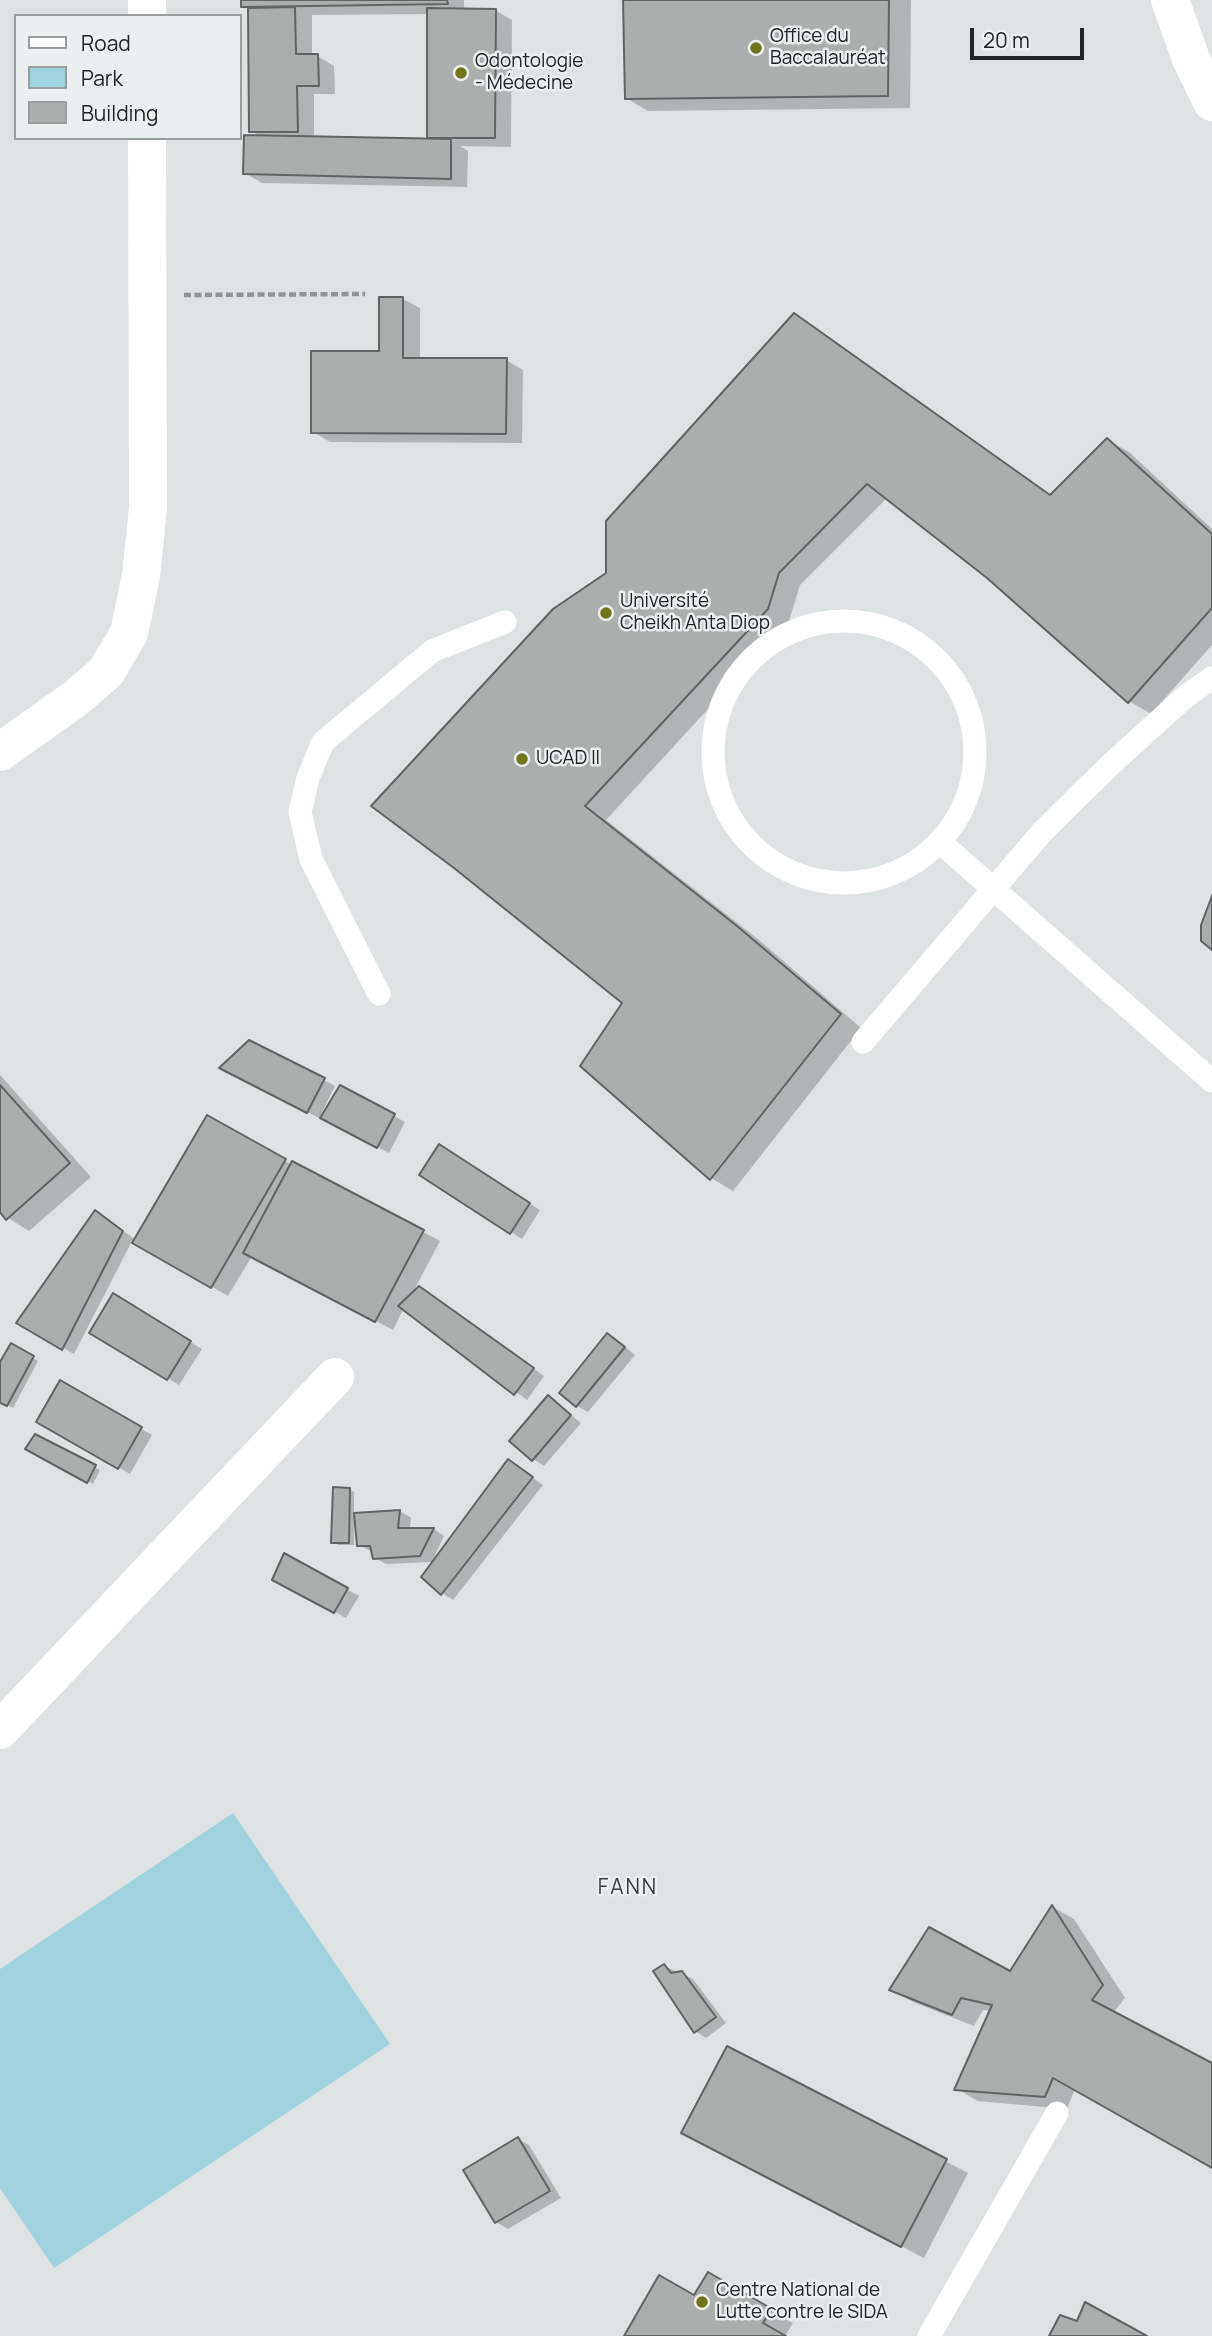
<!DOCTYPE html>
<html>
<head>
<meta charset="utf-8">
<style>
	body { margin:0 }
	#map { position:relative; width:1212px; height:2336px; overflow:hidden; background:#dee2e3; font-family:Manrope,sans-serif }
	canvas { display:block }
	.legend { position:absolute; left:14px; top:14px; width:228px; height:126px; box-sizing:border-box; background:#ebeff0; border:2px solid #9b9e9f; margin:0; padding:9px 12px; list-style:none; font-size:21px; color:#232425 }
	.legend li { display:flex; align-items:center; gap:14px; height:35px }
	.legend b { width:35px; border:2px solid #9b9e9f }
	.scale { position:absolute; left:970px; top:28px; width:114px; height:32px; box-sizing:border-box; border:4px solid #232425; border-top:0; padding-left:9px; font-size:21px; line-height:24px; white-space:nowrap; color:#232425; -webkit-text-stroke:5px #ebeff0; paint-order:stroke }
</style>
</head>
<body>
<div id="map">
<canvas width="1212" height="2336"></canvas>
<ul class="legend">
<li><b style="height:9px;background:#fff"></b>Road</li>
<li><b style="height:19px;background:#a0d3de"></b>Park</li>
<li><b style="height:19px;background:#aaafae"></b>Building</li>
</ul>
<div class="scale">20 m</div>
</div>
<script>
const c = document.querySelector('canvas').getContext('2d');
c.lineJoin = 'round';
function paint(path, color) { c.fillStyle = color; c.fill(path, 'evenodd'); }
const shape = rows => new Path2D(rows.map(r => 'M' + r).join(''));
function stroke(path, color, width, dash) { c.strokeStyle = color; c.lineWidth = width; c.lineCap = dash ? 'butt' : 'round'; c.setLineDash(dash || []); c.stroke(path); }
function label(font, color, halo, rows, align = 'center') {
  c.font = font + ' Manrope,sans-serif'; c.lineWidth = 5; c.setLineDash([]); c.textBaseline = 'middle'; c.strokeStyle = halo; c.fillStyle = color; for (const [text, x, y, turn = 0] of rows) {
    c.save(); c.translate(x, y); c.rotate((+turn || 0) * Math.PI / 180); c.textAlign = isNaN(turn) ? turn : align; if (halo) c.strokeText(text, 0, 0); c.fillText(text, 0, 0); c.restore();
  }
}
paint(shape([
	[233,1813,390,2044,54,2268,0,2188,0,1969]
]), '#a0d3de');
paint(shape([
	[243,0,464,0,464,10,495,10,512,20,511,147,460,146,468,151,467,187,262,183,245,173,262,137,251,131,250,10,243,6],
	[429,14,429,136,436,141,314,138,314,94,335,94,334,66,317,56,312,56,312,15],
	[625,0,911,0,910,108,648,111,626,98],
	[403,299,420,308,420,359,506,360,523,370,522,443,330,442,313,432,381,353],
	[794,315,816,328,1052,496,1107,440,1129,452,1212,529,1212,645,1151,714,1129,701,988,576,887,498,800,585,789,621,606,820,759,940,861,1028,733,1191,711,1178,624,1003,455,867,607,573],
	[233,1074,324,1080,335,1086,319,1118],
	[0,1075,91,1177,29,1231,8,1218,0,1210],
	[341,1087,405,1122,389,1153,334,1124],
	[208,1117,292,1165,293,1163,440,1241,412,1294,431,1295,544,1376,527,1400,404,1308,393,1330,252,1256,228,1296,132,1241,74,1354,19,1323,106,1219,136,1240],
	[451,1153,540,1210,522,1239,511,1232],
	[113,1296,202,1349,179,1385,91,1332],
	[619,1342,635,1355,588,1412,577,1406],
	[11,1346,38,1361,13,1408,0,1401,0,1366],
	[61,1383,152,1435,130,1474,38,1421],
	[548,1397,581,1423,544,1466,533,1459],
	[36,1436,100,1470,93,1484,28,1448],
	[519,1468,543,1485,453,1600,442,1593],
	[349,1489,354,1492,354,1514,400,1511,411,1518,410,1529,434,1529,444,1536,432,1562,386,1564,375,1558,373,1552,359,1545,357,1520,354,1520,354,1545,338,1545,333,1542],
	[285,1556,359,1596,346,1618,275,1579],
	[1052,1907,1074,1919,1125,1998,1113,2013,1212,2065,1212,2166,1075,2089,1067,2109,978,2101,957,2089,991,2011,983,2010,974,2026,913,2002,892,1990,1010,1973],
	[664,1966,693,1979,726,2023,706,2038,695,2031],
	[728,2048,968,2173,924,2258,683,2133],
	[518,2139,529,2145,561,2198,508,2229,496,2222],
	[709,2275,793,2323,785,2336,626,2336,695,2298]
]), '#0003');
const building = shape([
	[241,0,447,0,448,4,241,7,241,0],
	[623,0,889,0,888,96,625,99,623,0],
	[295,7,296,54,318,54,319,86,297,86,298,132,249,132,248,8,295,7],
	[427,8,496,9,495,138,427,138,427,8],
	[244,135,451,139,451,179,243,174,244,135],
	[379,297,403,297,403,358,507,358,506,434,311,433,311,351,379,351,379,297],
	[794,313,1050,495,1107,438,1212,534,1212,608,1128,703,987,578,867,484,779,573,768,609,585,806,737,926,841,1014,710,1180,580,1066,622,1003,454,868,371,806,553,609,606,573,606,521,794,313],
	[1212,896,1212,895,1212,950,1201,941,1201,925,1212,896],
	[249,1040,325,1078,307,1113,219,1068,249,1040],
	[0,1085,70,1163,6,1220,0,1212,0,1085],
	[340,1085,395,1114,377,1148,320,1118,340,1085],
	[207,1115,286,1159,211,1288,132,1243,207,1115],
	[439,1144,530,1203,510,1234,419,1175,439,1144],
	[292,1161,424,1230,375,1322,243,1253,292,1161],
	[95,1210,123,1231,62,1350,16,1323,95,1210],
	[419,1286,534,1368,514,1395,398,1306,419,1286],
	[113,1293,191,1341,167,1380,89,1333,113,1293],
	[607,1333,625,1347,576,1407,559,1393,607,1333],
	[11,1343,34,1356,7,1406,0,1403,0,1362,11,1343],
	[60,1380,142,1427,118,1469,36,1422,60,1380],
	[548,1395,571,1415,532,1461,509,1441,548,1395],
	[35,1434,96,1465,87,1483,25,1449,35,1434],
	[508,1459,533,1477,441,1595,421,1577,508,1459],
	[333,1487,350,1488,349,1543,331,1543,333,1487],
	[400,1510,398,1528,434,1528,420,1556,373,1559,370,1546,357,1546,354,1513,400,1510],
	[284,1553,348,1588,334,1613,272,1580,284,1553],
	[1052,1905,1103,1985,1092,2000,1212,2063,1212,2168,1053,2078,1045,2097,954,2090,992,2005,961,1998,952,2015,889,1990,929,1927,1010,1971,1052,1905],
	[664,1964,671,1973,682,1971,716,2017,694,2033,653,1971,664,1964],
	[727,2046,947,2159,901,2247,681,2133,727,2046],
	[518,2137,550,2191,495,2223,463,2170,518,2137],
	[708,2272,772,2309,763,2323,786,2336,624,2336,659,2275,694,2295,708,2272],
	[1085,2302,1147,2336,1049,2336,1060,2315,1077,2321,1085,2302]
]);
paint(building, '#aaafae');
stroke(building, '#606464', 2);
stroke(shape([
	[184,295,365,294]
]), '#919495', 4.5, [7, 3.5]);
stroke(shape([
	'713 752a131 131 0 1 1 262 0a131 131 0 1 1-262 0Z',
	[940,842,1212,1081],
	[379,994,311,859,300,812,308,778,323,742,432,651,505,622],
	[863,1042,1043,831,1109,766,1185,697,1212,678],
	[929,2336,1057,2113]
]), '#fff', 23);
stroke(shape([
	[147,0,147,16],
	[1170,0,1191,59,1212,102],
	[0,752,76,698,106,672,129,633,141,576,148,508,147,138],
	[0,1730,335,1377]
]), '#fff', 38);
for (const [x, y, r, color] of [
	[756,48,7,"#72741a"],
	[461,73,7,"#72741a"],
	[606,613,7,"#72741a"],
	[522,759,7,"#72741a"],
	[702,2302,7,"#72741a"]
]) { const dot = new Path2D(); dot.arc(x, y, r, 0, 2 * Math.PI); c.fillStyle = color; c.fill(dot); stroke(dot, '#ebeff0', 2.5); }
label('19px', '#232425', '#ebeff0', [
	["Office du",770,37],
	["Baccalauréat",770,59],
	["Odontologie",475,62],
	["- Médecine",475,84],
	["Université",620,602],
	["Cheikh Anta Diop",620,624],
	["UCAD II",536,759],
	["Centre National de",716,2291],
	["Lutte contre le SIDA",716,2313]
], 'left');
c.letterSpacing = '2px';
label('21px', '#3b3e3f', '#ebeff0', [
	["FANN",628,1888]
]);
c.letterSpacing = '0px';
</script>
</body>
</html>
